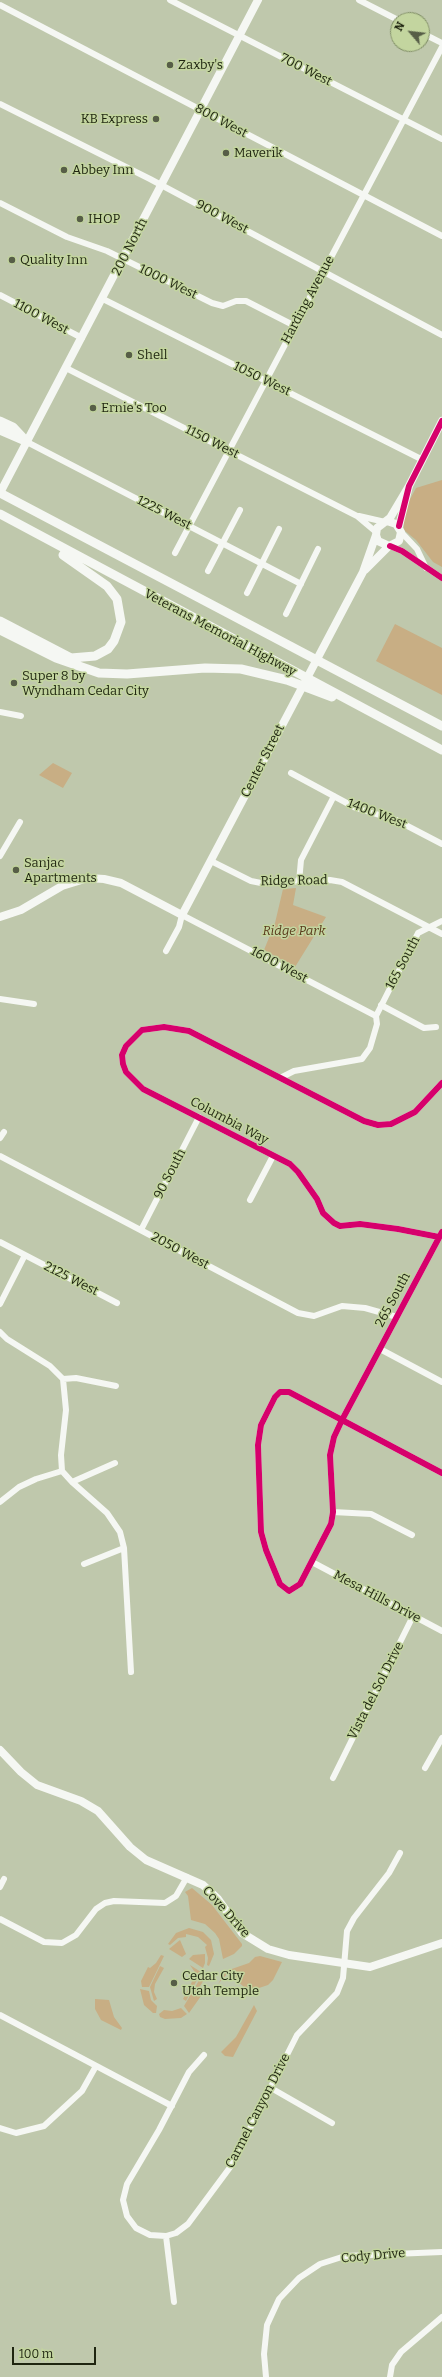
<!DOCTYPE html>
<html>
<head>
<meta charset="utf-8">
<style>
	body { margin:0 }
	#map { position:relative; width:442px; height:2377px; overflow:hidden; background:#bfc8ac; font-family:Bitter,serif }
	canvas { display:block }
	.north { position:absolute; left:390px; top:12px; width:40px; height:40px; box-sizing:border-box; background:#c3d59f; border:1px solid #818f66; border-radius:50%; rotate:298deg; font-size:11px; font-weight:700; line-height:16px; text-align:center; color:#1f2510 }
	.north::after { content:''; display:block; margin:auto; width:14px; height:18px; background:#575e47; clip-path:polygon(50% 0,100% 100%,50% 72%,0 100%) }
	.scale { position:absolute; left:12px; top:2347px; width:84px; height:18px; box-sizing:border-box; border:2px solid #1f2510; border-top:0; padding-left:5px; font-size:12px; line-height:14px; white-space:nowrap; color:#1f2510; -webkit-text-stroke:3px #c3d59f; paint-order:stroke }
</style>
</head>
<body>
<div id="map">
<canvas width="442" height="2377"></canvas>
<div class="north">N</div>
<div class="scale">100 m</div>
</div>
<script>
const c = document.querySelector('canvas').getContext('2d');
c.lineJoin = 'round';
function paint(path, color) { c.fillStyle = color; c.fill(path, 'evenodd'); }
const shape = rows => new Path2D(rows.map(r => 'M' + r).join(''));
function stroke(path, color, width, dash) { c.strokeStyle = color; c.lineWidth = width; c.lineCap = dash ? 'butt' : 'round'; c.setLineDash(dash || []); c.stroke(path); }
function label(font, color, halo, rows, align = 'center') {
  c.font = font + ' Bitter,serif'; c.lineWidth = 3; c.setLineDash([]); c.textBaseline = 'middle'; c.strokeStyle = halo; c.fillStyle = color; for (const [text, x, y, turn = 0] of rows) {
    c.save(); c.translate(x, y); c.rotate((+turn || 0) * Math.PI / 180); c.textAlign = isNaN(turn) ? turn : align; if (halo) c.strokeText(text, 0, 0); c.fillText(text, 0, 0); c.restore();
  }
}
paint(shape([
	[442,480,442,567,433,562,416,540,404,530,404,521,407,505,416,488],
	[395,624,442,648,442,695,376,661],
	[53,763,72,773,63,788,39,775],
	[296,888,293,905,326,917,295,967,264,950,275,923,283,889],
	[192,1888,212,1905,242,1944,242,1946,234,1954,223,1959,219,1939,215,1933,205,1924,191,1920,188,1896,185,1892],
	[189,1928,203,1932,211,1940,214,1954,209,1966,207,1965,208,1958,205,1947,207,1945,198,1937,186,1934,186,1937,178,1938,170,1945,168,1944,176,1933],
	[180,1940,186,1954,182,1957,169,1949],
	[205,1954,205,1963,203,1968,189,1959,193,1955],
	[161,1955,164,1956,149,1987,142,1987,141,1981,148,1967,150,1968,156,1963],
	[260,1956,282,1962,273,1980,268,1985,256,1989,244,1987,228,1973,218,1984,226,1971,249,1963,255,1957],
	[190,1965,201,1972,197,1976,198,1978,186,2001,183,1999,196,1974],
	[160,1966,164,1968,155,1984,154,1992,157,1999,154,2001,150,1987],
	[201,1977,205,1978,199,1988,199,1994,201,1996,189,2013,184,2006],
	[140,1989,149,1991,151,2000,157,2006,156,2013,153,2013,144,2005],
	[95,1999,109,2000,114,2017,122,2028,121,2030,101,2020,95,2009],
	[254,2005,257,2011,233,2057,225,2056,221,2052,236,2037],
	[181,2008,187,2014,181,2018,165,2019,160,2017,159,2014,164,2010,172,2011]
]), '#c8ae84');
stroke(shape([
	[170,0,442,139],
	[359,0,398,20],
	[0,5,442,236],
	[422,33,442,43],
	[0,104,150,179,442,335],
	[0,203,67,237,107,251,212,303,223,306,236,301,246,301,295,326],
	[0,295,82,338],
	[103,299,421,459],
	[66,368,357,516,376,532],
	[27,442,301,584],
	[359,516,385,522],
	[401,532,417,549,426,568],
	[390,546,402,551,442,578],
	[175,553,442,47],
	[208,571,240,510],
	[247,593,279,529],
	[286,614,318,549],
	[0,712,21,716],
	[291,773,356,808,396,820,442,844],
	[0,856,20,822],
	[211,861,251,881,261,883,330,880,342,882,442,934],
	[299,882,301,860,334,796],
	[166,951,179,927,182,915,376,1016],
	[0,999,34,1004],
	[381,1005,424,1028,436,1027],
	[376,1016,418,933,442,921],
	[280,1078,294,1071,362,1059,370,1048,377,1024,376,1016],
	[0,1138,4,1132],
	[0,1156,298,1313,314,1316,342,1306,365,1308,397,1317],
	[250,1200,273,1156],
	[141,1230,199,1117],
	[442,1232,342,1420,334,1437,330,1455,333,1512,331,1524,300,1584,289,1591,280,1584,266,1550,261,1532,258,1445,261,1425,275,1397,280,1392,289,1392,342,1420,442,1473],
	[439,1237,398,1229,360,1224,340,1226,334,1223,323,1213,317,1199,298,1172,290,1164,143,1089,126,1072,123,1064,122,1055,126,1046,142,1030,164,1027,189,1031,364,1121,378,1125,391,1124,415,1112,442,1083],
	[0,1242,117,1303],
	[0,1304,25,1255],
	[0,1332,7,1339,50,1366,63,1379,66,1410,61,1455,62,1471,72,1482,107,1513,120,1532,124,1548,131,1672],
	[380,1349,442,1382],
	[63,1379,76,1378,116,1386],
	[72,1482,115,1463],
	[0,1502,19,1487,36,1479,62,1471],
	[333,1512,371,1514,412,1535],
	[312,1562,442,1631],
	[84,1564,124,1548],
	[425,1768,442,1738],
	[333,1778,413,1616],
	[0,1887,4,1879],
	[0,1919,44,1942,62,1943,76,1935,96,1909,105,1903,114,1901,165,1903,176,1896,187,1877],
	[0,2015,172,2106],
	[204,2055,189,2072,159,2130,127,2184,123,2200,127,2216,136,2228,150,2235,166,2236,176,2233,188,2224,231,2166,297,2035,337,1993,343,1978,347,1931,354,1918,389,1873,400,1853],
	[271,2088,332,2123],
	[0,2128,16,2133,44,2126,82,2091,96,2066],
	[166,2236,174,2302],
	[266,2377,264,2354,267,2325,279,2299,299,2278,320,2264,345,2256,442,2252],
	[390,2377,392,2365,401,2352,442,2317]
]), '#f5f7f3', 6);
stroke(shape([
	[0,493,258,0],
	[387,521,396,524,401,532,399,541,389,546,378,541,376,535,377,528,390,518,409,486],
	[399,526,409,486,442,421],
	[365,570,389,546],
	[0,917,21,910,62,886,88,878,104,879,121,883,182,915,363,572,376,535],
	[0,1750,21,1772,37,1785,81,1801,98,1811,130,1847,146,1860,203,1885,218,1899,242,1933,268,1949,289,1955,370,1967,442,1943]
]), '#f5f7f3', 8);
stroke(shape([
	[0,421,13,427,27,442],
	[0,430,25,441],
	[0,493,442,726],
	[0,514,442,750],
	[0,621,71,658,95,656,108,649,114,641,121,622,117,599,107,586,63,555],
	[0,630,56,658,99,673,127,674,205,668,241,669,287,680,332,697]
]), '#f5f7f3', 9);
stroke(shape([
	[399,526,409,486,442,421],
	[390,546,402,551,442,578],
	[442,1232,342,1420,334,1437,330,1455,333,1512,331,1524,300,1584,289,1591,280,1584,266,1550,261,1532,258,1445,261,1425,275,1397,280,1392,289,1392,342,1420,442,1473],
	[439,1237,398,1229,360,1224,340,1226,334,1223,323,1213,317,1199,298,1172,290,1164,143,1089,126,1072,123,1064,122,1055,126,1046,142,1030,164,1027,189,1031,364,1121,378,1125,391,1124,415,1112,442,1083]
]), '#d6006c', 6);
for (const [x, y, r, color] of [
	[170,65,4,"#575e47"],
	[156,119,4,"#575e47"],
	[226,153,4,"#575e47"],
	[64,170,4,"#575e47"],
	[80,219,4,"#575e47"],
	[12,260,4,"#575e47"],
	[129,355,4,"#575e47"],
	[93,408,4,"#575e47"],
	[14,683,4,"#575e47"],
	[16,870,4,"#575e47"],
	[174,1983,4,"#575e47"]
]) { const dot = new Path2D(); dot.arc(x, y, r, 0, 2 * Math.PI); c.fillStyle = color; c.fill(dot); stroke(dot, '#c3d59f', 1.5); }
label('13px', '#1f2510', '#c3d59f', [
	["Zaxby's",178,65],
	["KB Express",148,119,"right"],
	["Maverik",234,153],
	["Abbey Inn",72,170],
	["IHOP",88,219],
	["Quality Inn",20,260],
	["Shell",137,355],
	["Ernie's Too",101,408],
	["Super 8 by",22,676],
	["Wyndham Cedar City",22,691],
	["Sanjac",24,863],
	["Apartments",24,878],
	["Cedar City",182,1976],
	["Utah Temple",182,1991]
], 'left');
label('13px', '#1f2510', '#c3d59f', [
	["700 West",306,70,27],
	["800 West",221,121,28],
	["900 West",222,217,28],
	["200 North",130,247,-63],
	["1000 West",168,282,26],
	["Harding Avenue",308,300,-62],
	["1100 West",41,317,28],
	["1050 West",262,379,26],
	["1150 West",212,442,27],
	["1225 West",164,513,27],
	["Veterans Memorial Highway",220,633,28],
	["Center Street",263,761,-63],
	["1400 West",377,814,21],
	["Ridge Road",294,881,-1],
	["165 South",403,963,-62],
	["1600 West",279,965,28],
	["Columbia Way",229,1121,28],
	["90 South",170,1174,-63],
	["2050 West",180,1251,28],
	["2125 West",71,1279,27],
	["265 South",393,1300,-62],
	["Mesa Hills Drive",377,1597,28],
	["Vista del Sol Drive",376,1691,-63],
	["Cove Drive",226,1912,48],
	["Carmel Canyon Drive",258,2111,-63],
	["Cody Drive",373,2256,-5]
]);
label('italic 13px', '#5a3b1c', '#c3d59f', [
	["Ridge Park",294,931]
]);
</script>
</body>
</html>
